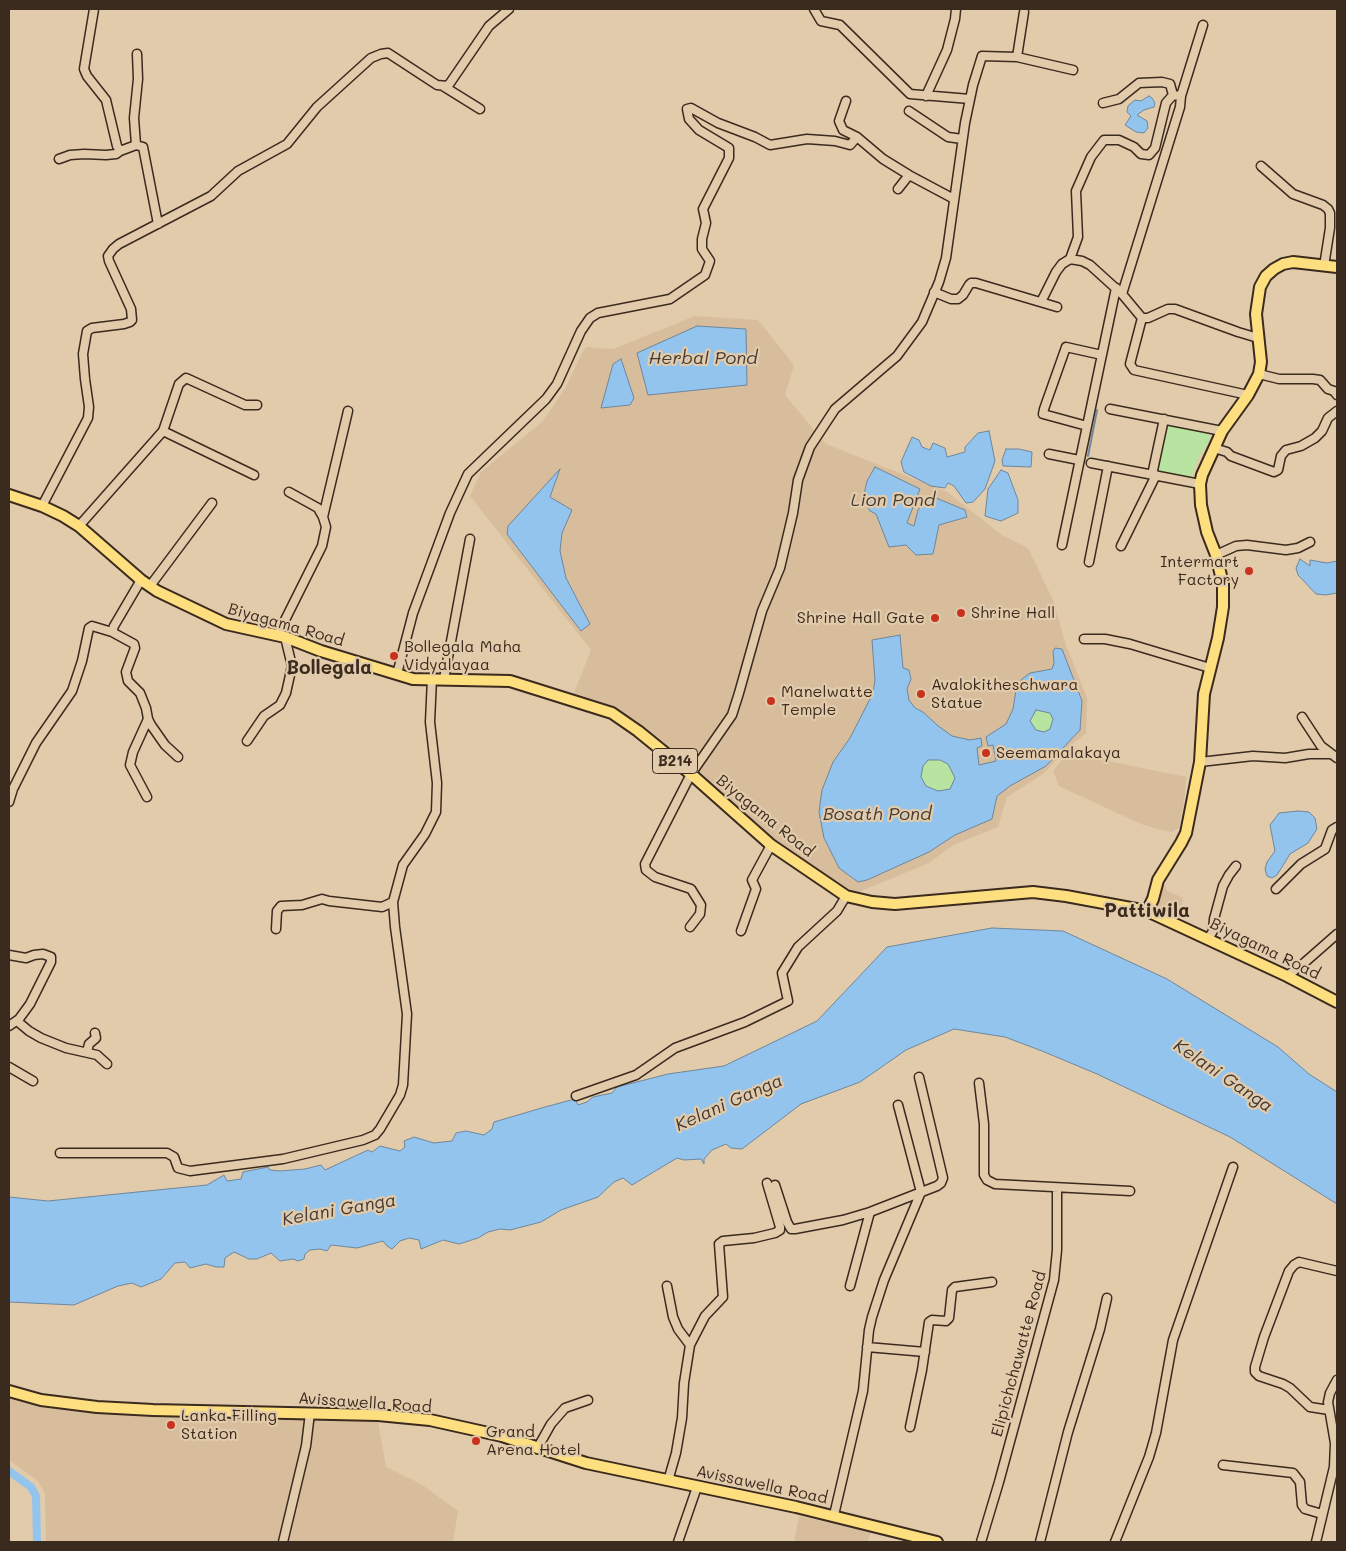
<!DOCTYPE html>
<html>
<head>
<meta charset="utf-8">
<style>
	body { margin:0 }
	#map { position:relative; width:1346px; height:1551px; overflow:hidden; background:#e1cbab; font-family:Mali,sans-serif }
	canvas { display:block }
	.frame { position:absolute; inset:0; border:10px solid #3b2a1e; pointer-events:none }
</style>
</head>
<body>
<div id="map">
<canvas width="1346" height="1551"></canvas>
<div class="frame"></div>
</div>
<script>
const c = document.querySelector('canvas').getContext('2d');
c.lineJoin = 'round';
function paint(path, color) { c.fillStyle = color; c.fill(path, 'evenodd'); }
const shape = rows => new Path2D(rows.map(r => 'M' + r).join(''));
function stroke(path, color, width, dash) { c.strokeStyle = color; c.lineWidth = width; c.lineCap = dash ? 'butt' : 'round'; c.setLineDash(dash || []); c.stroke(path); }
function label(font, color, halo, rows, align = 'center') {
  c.font = font + ' Mali,sans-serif'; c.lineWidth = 4.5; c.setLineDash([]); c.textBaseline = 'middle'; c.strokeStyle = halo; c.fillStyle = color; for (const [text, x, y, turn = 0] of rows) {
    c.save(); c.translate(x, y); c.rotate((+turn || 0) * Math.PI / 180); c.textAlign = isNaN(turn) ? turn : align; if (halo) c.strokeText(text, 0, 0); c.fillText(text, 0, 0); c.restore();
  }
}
paint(shape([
	[695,316,758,320,794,365,785,395,826,444,947,492,1002,535,1028,548,1053,600,1065,642,1087,698,1086,733,1069,747,1043,774,1007,797,998,827,953,845,929,863,854,894,830,883,773,844,639,729,572,698,591,650,470,496,481,472,542,422,550,411,566,387,580,357,586,347,613,349],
	[1073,746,1091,755,1113,762,1186,777,1185,795,1179,828,1172,832,1157,829,1141,824,1059,786,1053,771],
	[1162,885,1166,886,1166,890,1170,892,1183,898,1181,907,1176,911,1173,919,1154,911],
	[9,1397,39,1406,97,1413,152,1416,378,1421,386,1467,421,1484,458,1511,453,1542,46,1542,45,1494,38,1481,9,1460],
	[799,1516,871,1532,867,1542,794,1542]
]), '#d7bd9c');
paint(shape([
	[1167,422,1202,429,1209,434,1211,438,1198,459,1191,478,1155,472],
	[1036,710,1050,713,1053,720,1050,729,1044,732,1036,730,1030,721],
	[929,760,940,760,948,763,955,778,950,789,938,792,926,786,921,777,923,766]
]), '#b8e4a1');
const water = shape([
	[1149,96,1152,98,1155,103,1154,107,1144,110,1137,115,1147,121,1148,128,1144,133,1136,132,1125,125,1131,116,1127,112,1128,106,1135,100,1141,101,1149,96],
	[697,326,746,329,747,385,648,395,637,353,697,326],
	[621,359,634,398,630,405,601,408,613,364,621,359],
	[989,431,995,461,985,489,973,502,966,503,954,486,948,483,945,488,931,486,904,472,901,462,912,437,919,440,922,447,930,450,933,443,945,448,947,457,965,452,965,447,978,433,989,431],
	[1006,449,1019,449,1032,452,1031,467,1003,466,1002,460,1006,449],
	[875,467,920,489,907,523,914,526,918,510,929,495,965,510,967,517,939,525,933,554,916,555,906,545,889,547,876,514,870,511,863,499,867,481,875,467],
	[560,469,550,497,572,510,562,533,560,551,566,578,590,624,581,631,507,534,508,526,560,469],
	[1001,470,1008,473,1018,500,1018,513,1001,521,985,516,988,489,1001,470],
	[1300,559,1310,566,1310,560,1327,563,1337,561,1337,593,1326,595,1316,594,1298,575,1296,568,1300,559],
	[900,635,903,668,909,670,911,679,907,689,909,700,915,708,923,712,937,725,952,736,970,740,981,738,982,746,977,748,979,765,996,761,993,745,988,746,986,737,1006,724,1013,709,1016,690,1022,679,1030,673,1052,669,1054,663,1053,651,1055,648,1062,649,1082,701,1080,730,1046,766,1010,786,997,796,992,819,955,835,929,852,867,880,858,882,839,868,824,838,819,812,822,790,833,762,850,738,873,693,875,680,872,640,900,635],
	[1036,710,1050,713,1053,719,1050,729,1044,732,1036,730,1030,721,1036,710],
	[928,760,940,760,948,764,955,778,950,789,938,791,926,786,921,777,923,766,928,760],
	[1298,811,1309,812,1315,818,1317,829,1308,843,1290,854,1277,875,1272,878,1267,876,1265,869,1267,862,1275,851,1270,825,1279,813,1298,811],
	[992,928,1063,931,1167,979,1278,1047,1309,1074,1337,1092,1337,1204,1230,1137,1097,1074,1042,1051,1005,1037,954,1029,906,1050,860,1082,801,1104,742,1149,731,1148,726,1144,712,1150,704,1159,704,1164,701,1159,684,1160,677,1158,632,1185,623,1178,614,1182,598,1197,561,1210,541,1222,510,1230,500,1229,488,1232,478,1238,459,1244,443,1240,421,1249,419,1240,409,1238,400,1241,392,1249,387,1246,383,1241,357,1248,331,1245,327,1251,320,1249,310,1250,305,1254,304,1259,298,1261,293,1259,280,1261,271,1253,257,1259,249,1259,234,1252,225,1258,224,1267,216,1267,206,1264,190,1268,185,1262,175,1263,161,1279,141,1287,132,1283,118,1286,74,1305,9,1302,9,1197,48,1201,207,1185,224,1175,227,1181,241,1179,243,1172,268,1167,270,1170,280,1171,305,1169,321,1165,325,1170,368,1150,372,1152,380,1146,400,1151,405,1147,404,1141,414,1137,434,1143,452,1141,456,1133,466,1131,484,1135,492,1129,494,1122,545,1107,575,1099,578,1105,587,1102,593,1097,612,1093,617,1087,668,1074,724,1066,817,1021,887,947,992,928]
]);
paint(water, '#92c4ee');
stroke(water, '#6f869b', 1);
stroke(shape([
	[1088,456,1097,410]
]), '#6f869b', 2);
stroke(shape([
	[9,1471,31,1487,36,1496,37,1542]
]), '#92c4ee', 8);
const minor = shape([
	[94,9,84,69,87,76,106,100,117,146,120,151,136,145,143,147,158,224],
	[814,9,821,21,840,25,910,94,970,99],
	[1017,57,1024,12],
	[443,86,480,109],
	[926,96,947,50,955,19,956,9],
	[1181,96,1203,25],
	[846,101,839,121,843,130,857,137,883,159,909,175],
	[1103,103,1119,99,1139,83,1162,82,1170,84,1173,95],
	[909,111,948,137,962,139],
	[136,145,134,118,138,79,137,54],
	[59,159,70,155,84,154,106,155,116,154,120,151],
	[1261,166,1293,194,1323,205,1328,209,1330,213,1330,228,1324,266],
	[898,189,909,175,954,199],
	[1070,259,1078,237,1076,191,1091,157,1104,140,1119,140,1134,147,1141,154,1149,155,1155,148,1166,103,1173,95],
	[934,292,951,299,958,299,963,295,969,285,971,283,976,283,1057,307],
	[1122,294,1180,107,1181,96,1173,95],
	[1041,302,1056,272,1062,264,1070,259,1082,261,1090,265,1122,294,1142,318,1148,318,1168,309,1175,309,1238,332,1258,338],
	[1142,318,1130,364,1134,370,1248,395],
	[1259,374,1279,379,1313,379,1320,380,1328,389,1334,391,1337,395],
	[1110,409,1222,431],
	[1087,426,1043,414,1044,409,1066,347,1102,355],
	[163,431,254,475],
	[1214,448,1227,452,1231,456,1274,472,1278,470,1281,456,1286,450,1301,446,1315,438,1322,431,1328,418,1337,411],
	[1049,454,1079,460],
	[1091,463,1200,484],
	[1152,475,1164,419],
	[42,506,88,418,89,407,85,379,83,354,87,331,92,328,124,324,130,322,132,320,131,309,109,261,108,256,113,249,119,244,211,196,238,171,287,144,317,107,371,58,381,54,388,53,437,85,448,86,489,26,509,9],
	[323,517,348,411],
	[79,526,163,431,179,384,186,378,245,405,257,405],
	[1062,545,1116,288],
	[1121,546,1156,475],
	[1216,555,1236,546,1247,545,1286,550,1298,548,1310,542],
	[1089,562,1108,466],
	[150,586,212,503],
	[112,632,114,626,141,580],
	[277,636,322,546,326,527,323,517,318,508,289,492],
	[1084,639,1105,639,1130,644,1210,668],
	[397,674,413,613,450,513,468,474,546,399,557,384,581,331,590,318,598,313,670,299,705,275,710,261,702,249,702,239,706,223,703,209,729,158,729,148,699,130,689,119,687,109,691,108,718,123,755,137,770,145,807,139,835,141,850,145,857,137],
	[444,679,470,539],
	[1302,717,1321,746,1337,758],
	[247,741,264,716,280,705,286,693,292,666,285,637],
	[1200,762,1253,756,1285,758,1309,754,1330,754],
	[147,797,130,765,133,752,148,719],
	[9,802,13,789,36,743,72,691,82,661,89,628,92,626,112,632,134,644,135,648,126,672,128,681,140,693,146,708,148,719,151,725,165,745,178,757],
	[1276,889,1301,864,1325,849,1332,830,1337,827],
	[690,927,700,914,701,905,691,889,655,877,646,870,645,864,691,774,732,715,739,693,762,611,780,568,793,513,798,480,810,447,835,409,897,356,922,322,939,282,946,258,965,123,973,85,982,56,1017,57,1073,70],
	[276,929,277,911,281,906,302,905,322,899,329,901,382,907,393,902],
	[741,931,756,889,752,880,771,845],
	[1208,939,1213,931,1214,919,1223,886,1229,875,1236,866],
	[9,955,26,958,34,955,43,954,51,957,51,962,30,1004,19,1019,9,1026],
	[1287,976,1304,963,1337,934],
	[17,1021,29,1031,41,1038,66,1048,97,1055,107,1064],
	[87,1052,89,1044,96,1038,95,1033],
	[9,1067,33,1081],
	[979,1083,984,1124,984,1175,987,1180,995,1184,1130,1191],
	[576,1096,636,1075,675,1048,745,1022,788,1001,782,973,798,947,837,911,846,896],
	[898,1105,921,1192],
	[60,1153,167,1153,174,1157,178,1168,190,1171,283,1159,363,1140,375,1135,380,1129,400,1095,403,1085,407,1014,395,927,393,902,403,865,425,834,436,812,437,783,430,722,432,678],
	[775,1185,787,1222,791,1229,795,1229,843,1220,870,1212,937,1186,941,1183,943,1178,919,1077],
	[667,1286,673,1317,678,1329,690,1345],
	[850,1286,870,1212],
	[867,1347,925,1352],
	[1329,1410,1310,1407,1290,1388,1283,1384,1259,1376,1255,1372,1255,1367,1264,1337,1289,1271,1294,1265,1299,1262,1337,1271],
	[910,1427,922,1370,929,1322,932,1320,946,1321,949,1318,952,1290,955,1287,992,1282],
	[537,1449,551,1424,565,1408,588,1400],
	[1223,1465,1293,1473,1300,1482,1302,1505,1305,1509,1322,1514],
	[668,1481,676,1453,682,1418,684,1383,690,1345,705,1316,723,1297,719,1244,723,1241,754,1238,775,1233,780,1230,780,1227,767,1183],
	[834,1515,863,1391,869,1330,872,1317,884,1280,921,1192],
	[283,1542,306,1446,310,1413],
	[678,1542,697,1487],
	[981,1542,999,1482,1054,1280,1057,1250,1057,1188],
	[1040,1542,1068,1432,1100,1329,1107,1298],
	[1115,1542,1149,1457,1156,1433,1173,1340,1233,1167],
	[1316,1542,1334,1467,1335,1443,1328,1402,1330,1393,1337,1380]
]);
const major = shape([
	[9,495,42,506,63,516,79,526,141,580,157,591,226,624,285,637,321,651,413,679,510,681,612,713,638,731,691,774,771,845,846,896,872,902,895,904,1033,892,1066,896,1147,911,1287,976,1337,1002],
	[1147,911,1153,899,1158,880,1181,843,1186,833,1200,762,1204,694,1218,638,1223,607,1223,584,1216,555,1207,532,1201,505,1200,484,1202,475,1222,431,1248,395,1259,374,1261,362,1256,314,1260,287,1266,276,1274,269,1283,264,1293,262,1337,267],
	[9,1391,41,1400,97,1407,153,1410,378,1415,430,1420,502,1436,586,1463,796,1507,937,1542]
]);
stroke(minor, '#3b2a1e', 11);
stroke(major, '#3b2a1e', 14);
stroke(minor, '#e1cbab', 8);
stroke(major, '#fedf80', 10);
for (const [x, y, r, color] of [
	[1249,571,5,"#c8321e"],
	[961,613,5,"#c8321e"],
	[935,618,5,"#c8321e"],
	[394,656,5,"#c8321e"],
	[921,694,5,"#c8321e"],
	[771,701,5,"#c8321e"],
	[986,753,5,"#c8321e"],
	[171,1425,5,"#c8321e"],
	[476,1441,5,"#c8321e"]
]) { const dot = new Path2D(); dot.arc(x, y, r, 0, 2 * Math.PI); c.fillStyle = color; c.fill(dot); stroke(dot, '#e1cbab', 2); }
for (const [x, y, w] of [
	[675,761,45]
]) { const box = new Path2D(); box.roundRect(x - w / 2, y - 12.5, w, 25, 4); c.fillStyle = '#e1cbab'; c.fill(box); stroke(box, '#3b2a1e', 1); }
label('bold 15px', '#3b2a1e', null, [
	["B214",675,761]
]);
label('16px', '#3b2a1e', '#e1cbab', [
	["Intermart",1239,562,"right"],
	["Factory",1239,580,"right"],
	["Shrine Hall",971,613],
	["Shrine Hall Gate",925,618,"right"],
	["Bollegala Maha",404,647],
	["Vidyalayaa",404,665],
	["Avalokitheschwara",931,685],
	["Statue",931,703],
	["Manelwatte",781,692],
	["Temple",781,710],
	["Seemamalakaya",996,753],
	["Lanka Filling",181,1416],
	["Station",181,1434],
	["Grand",486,1432],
	["Arena Hotel",486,1450]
], 'left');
label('16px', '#3b2a1e', '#e1cbab', [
	["Biyagama Road",286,625,16],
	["Biyagama Road",765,816,39],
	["Biyagama Road",1265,949,26],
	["Elipichchawatte Road",1019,1354,-75],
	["Avissawella Road",365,1403,4],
	["Avissawella Road",762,1485,12]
]);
label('italic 18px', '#443933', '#e1cbab', [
	["Herbal Pond",703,358],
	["Lion Pond",893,500],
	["Bosath Pond",877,814],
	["Kelani Ganga",1223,1076,34],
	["Kelani Ganga",729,1103,-24],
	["Kelani Ganga",339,1210,-10]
]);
label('bold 19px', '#3b2a1e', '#e1cbab', [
	["Bollegala",329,668],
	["Pattiwila",1147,911]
]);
</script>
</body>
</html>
